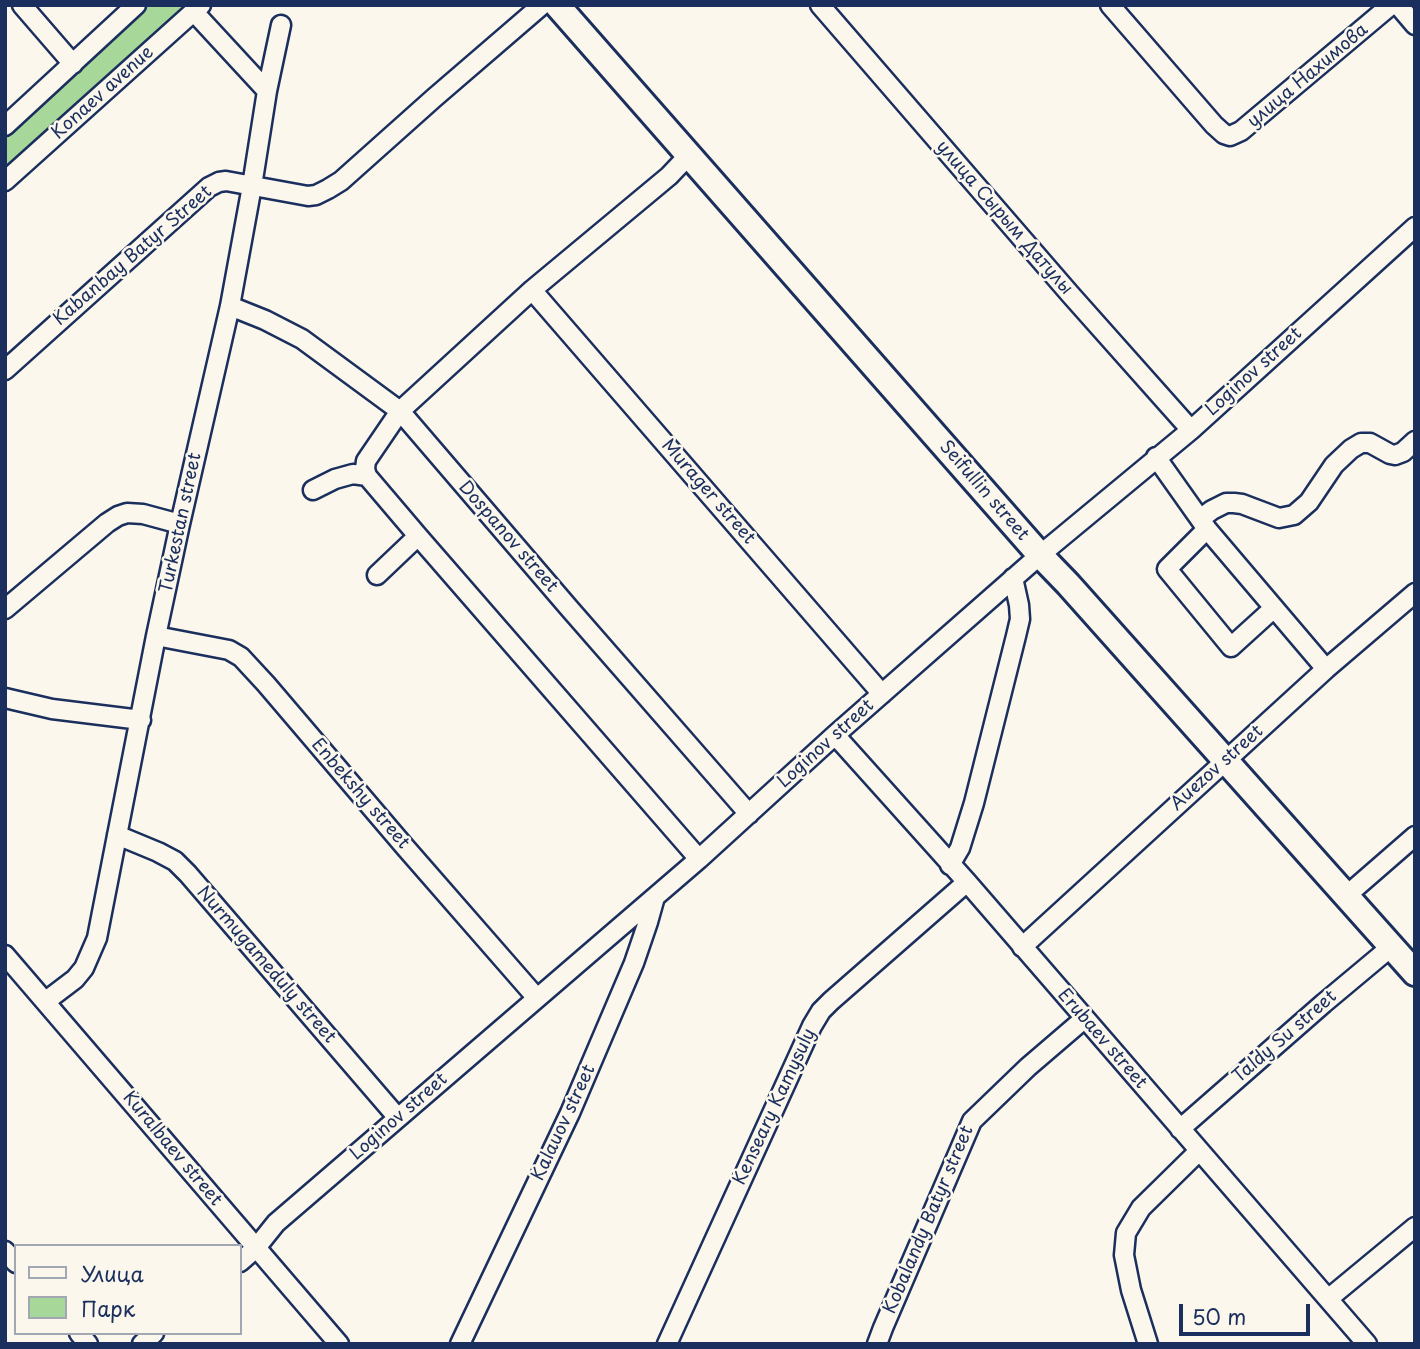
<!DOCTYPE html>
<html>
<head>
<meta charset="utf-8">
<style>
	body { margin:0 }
	#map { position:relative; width:1420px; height:1349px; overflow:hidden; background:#fbf7ec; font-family:"Playpen Sans",sans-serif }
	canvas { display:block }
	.frame { position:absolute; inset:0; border:7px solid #1b2f5e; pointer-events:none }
	.legend { position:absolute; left:14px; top:1244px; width:228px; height:91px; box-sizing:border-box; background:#fbf7ec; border:2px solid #a1a7b3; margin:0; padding:9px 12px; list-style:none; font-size:21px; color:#1b2f5e }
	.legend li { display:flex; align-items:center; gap:14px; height:35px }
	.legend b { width:35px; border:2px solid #a1a7b3 }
	.scale { position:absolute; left:1179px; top:1304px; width:131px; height:32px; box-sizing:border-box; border:4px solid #1b2f5e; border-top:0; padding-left:9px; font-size:21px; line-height:24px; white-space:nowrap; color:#1b2f5e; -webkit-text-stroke:5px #fbf7ec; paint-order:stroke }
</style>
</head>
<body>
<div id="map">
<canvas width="1420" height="1349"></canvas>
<div class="frame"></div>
<ul class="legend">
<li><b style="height:9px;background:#fbf7ec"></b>Улица</li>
<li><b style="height:19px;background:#a8d899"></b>Парк</li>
</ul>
<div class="scale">50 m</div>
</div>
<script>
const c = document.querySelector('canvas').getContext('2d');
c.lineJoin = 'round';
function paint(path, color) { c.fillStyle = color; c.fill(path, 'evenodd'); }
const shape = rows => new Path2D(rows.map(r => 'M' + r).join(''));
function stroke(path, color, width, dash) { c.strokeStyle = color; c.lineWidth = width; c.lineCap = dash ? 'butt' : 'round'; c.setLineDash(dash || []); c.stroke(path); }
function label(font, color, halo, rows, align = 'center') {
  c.font = font + ' "Playpen Sans",sans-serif'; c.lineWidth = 5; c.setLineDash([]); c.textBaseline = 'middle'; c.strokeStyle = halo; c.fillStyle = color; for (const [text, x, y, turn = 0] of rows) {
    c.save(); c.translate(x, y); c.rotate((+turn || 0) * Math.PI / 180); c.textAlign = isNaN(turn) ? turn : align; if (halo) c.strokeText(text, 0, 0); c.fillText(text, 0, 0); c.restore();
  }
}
paint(shape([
	[150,5,196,5,5,180,5,136]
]), '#a8d899');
const minor = shape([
	[22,5,73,64],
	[820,5,1070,294,1191,430],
	[1110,5,1214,125,1224,134,1230,136,1241,131,1391,5],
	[1398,5,1415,25],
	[194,12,267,91],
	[5,126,136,5],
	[688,156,669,176,532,290,400,411,366,461,365,469,367,476,418,536,699,859],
	[5,181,201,5],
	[532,290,882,694],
	[230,306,265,320,302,339,400,411,569,608,749,814],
	[5,370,209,187,219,182,226,181,308,196,316,195,328,189,341,181,434,98,542,5],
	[1156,457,1207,529,1326,669],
	[313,490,335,479,353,474,367,476],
	[1200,519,1212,510,1226,503,1234,503,1242,504,1279,518,1294,515,1309,502,1334,465,1351,449,1361,443,1370,443,1390,454,1395,455,1403,452,1415,441],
	[1207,529,1167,569,1231,647,1274,608],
	[377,575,418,536],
	[5,609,107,523,118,516,127,513,143,514,180,524],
	[156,636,229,650,241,657,266,684,405,847,536,997],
	[5,698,52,709,141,720],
	[835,735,967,882,1367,1344],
	[117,835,158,852,175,861,188,874,398,1118],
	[950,865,960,848,974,803,1016,636,1020,619,1019,605,1013,578],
	[1346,896,1415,836],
	[1022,947,1326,669,1415,593],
	[5,955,339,1344],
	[46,1001,75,979,84,968,97,938,156,636,180,524,230,306,252,186,267,91,281,25],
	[1180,1129,1324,1003,1391,947],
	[5,1251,16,1263],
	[240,1262,256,1248,276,1223,699,859,835,735,1040,555,1191,430,1415,227],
	[1328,1299,1415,1227],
	[79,1333,88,1344],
	[142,1344,154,1333],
	[460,1344,570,1113,634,963,648,922,655,897],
	[667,1344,812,1026,821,1011,831,1001,967,882],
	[877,1344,883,1328,972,1121,1028,1067,1084,1019],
	[1148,1344,1131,1290,1124,1255,1126,1233,1141,1208,1199,1151]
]);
const secondary = shape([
	[557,5,1040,555,1068,584,1415,973]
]);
stroke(minor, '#1b2f5e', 23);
stroke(secondary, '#1b2f5e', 30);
stroke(minor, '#fbf7ec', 18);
stroke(secondary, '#fbf7ec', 24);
label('18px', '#1b2f5e', '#fbf7ec', [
	["улица Нахимова",1308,76,-40],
	["Konaev avenue",103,93,-42],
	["улица Сырым Датулы",1004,218,49],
	["Kabanbay Batyr Street",133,256,-41],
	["Loginov street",1254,372,-42],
	["Seifullin street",984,491,49],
	["Murager street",708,492,49],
	["Turkestan street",181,523,-78],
	["Dospanov street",508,537,49],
	["Loginov street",826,744,-42],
	["Auezov street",1217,768,-42],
	["Enbekshy street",360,794,49],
	["Nurmugameduly street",266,965,49],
	["Taldy Su street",1285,1037,-41],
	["Erubaev street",1102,1039,49],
	["Kenseary Kamysuly",775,1107,-65],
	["Loginov street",399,1117,-41],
	["Kalauov street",564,1123,-65],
	["Kuralbaev street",172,1149,50],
	["Kobalandy Batyr street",929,1220,-67]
]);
</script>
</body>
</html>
